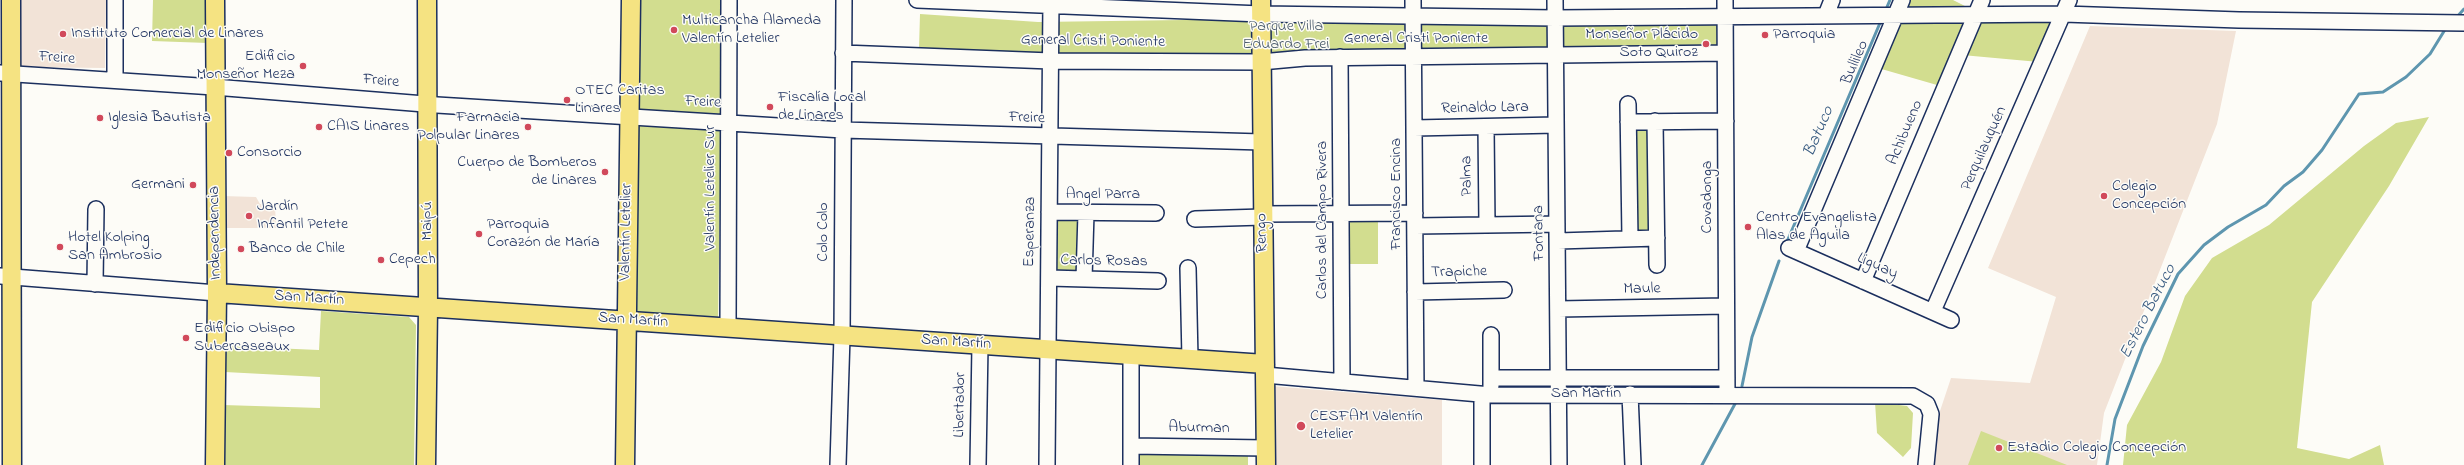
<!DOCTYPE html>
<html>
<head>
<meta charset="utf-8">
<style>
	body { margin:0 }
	canvas { display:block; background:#fdfcf7 }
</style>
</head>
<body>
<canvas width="2464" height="465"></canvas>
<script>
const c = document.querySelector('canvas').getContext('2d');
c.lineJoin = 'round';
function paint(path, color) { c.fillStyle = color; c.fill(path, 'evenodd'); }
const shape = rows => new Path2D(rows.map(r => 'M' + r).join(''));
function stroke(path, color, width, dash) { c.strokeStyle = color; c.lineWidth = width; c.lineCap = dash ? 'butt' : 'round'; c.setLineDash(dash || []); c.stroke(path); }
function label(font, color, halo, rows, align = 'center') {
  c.font = font + ' "Indie Flower",sans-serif'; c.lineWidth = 3; c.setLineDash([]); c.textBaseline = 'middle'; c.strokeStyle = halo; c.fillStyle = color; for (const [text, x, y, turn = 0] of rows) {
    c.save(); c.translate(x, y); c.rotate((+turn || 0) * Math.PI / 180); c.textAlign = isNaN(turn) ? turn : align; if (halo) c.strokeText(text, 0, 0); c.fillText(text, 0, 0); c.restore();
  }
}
paint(shape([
	[20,0,106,0,105,68,20,67],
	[2090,26,2236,31,2217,124,2104,413,2097,465,1932,465,1939,414,1951,378,2030,383,2056,297,1988,268],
	[222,196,256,197,260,204,275,204,276,228,223,228],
	[1271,386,1442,400,1442,465,1275,465]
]), '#f2e3d7');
paint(shape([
	[153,0,209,0,208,43,152,41],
	[638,0,723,0,718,320,635,315],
	[1907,0,1953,0,1965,6,1902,13],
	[920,14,1038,22,1257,19,1256,55,1039,56,919,49],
	[1971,17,1937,85,1878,68,1900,20],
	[1977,18,2055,18,2039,62,1962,55],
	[1268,19,1717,22,1718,49,1268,55],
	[2429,117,2389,186,2312,302,2297,448,2349,459,2380,445,2384,465,2123,465,2127,425,2161,362,2185,296,2212,258,2269,225,2364,146,2396,123],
	[1630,124,1653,124,1653,235,1632,234],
	[1051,214,1084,215,1082,277,1051,277],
	[1346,220,1378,220,1378,264,1347,264],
	[321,311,409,317,416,325,414,465,224,465,223,405,320,408,320,377,225,372,226,346,319,350],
	[1495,381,1722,381,1723,390,1494,392],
	[1875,402,1907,406,1913,413,1911,448,1903,457,1877,433],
	[1981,431,2067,465,1968,465],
	[1139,449,1248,451,1248,465,1138,465]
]), '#d2dd8f');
stroke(shape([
	[1887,7,1890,0],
	[2456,18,2464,9],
	[1786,244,1880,23],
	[1742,386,1752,337,1779,261],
	[1702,465,1736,402],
	[2107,465,2115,419,2143,346,2178,274,2204,245,2228,227,2266,205,2284,186,2303,172,2322,150,2359,94,2383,92,2406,77,2430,54,2446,28]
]), '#5e96af', 3);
const minor = shape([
	[115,0,115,80],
	[917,0,1261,14,1555,18,2064,14,2239,20,2464,23],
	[1413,0,1416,388],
	[1555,0,1559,465],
	[1725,0,1727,394],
	[1826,15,1832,0],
	[843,53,1051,61,1261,62,1305,58,1725,53],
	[1340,57,1342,382],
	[0,73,214,87,437,105,843,130,1262,142],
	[1628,104,1630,239],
	[1655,121,1657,265],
	[1628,122,1726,121],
	[1486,127,1487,225],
	[1414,128,1556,125],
	[1049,212,1156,213],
	[1263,214,1415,213],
	[1195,219,1263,217],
	[1415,226,1557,224],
	[1558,241,1657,238],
	[1789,248,1951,320],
	[1796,251,1902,0],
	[1188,268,1190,359],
	[0,276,217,293],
	[1049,278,1158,281],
	[1084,279,1086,213],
	[1863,281,1982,0],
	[95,284,96,209],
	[1415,292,1504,290],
	[1558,309,1726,306],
	[1933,311,2069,0],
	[728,328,729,0],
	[1265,375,1491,395,1913,396,1927,404,1931,414,1926,465],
	[1491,378,1727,378],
	[1491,386,1491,335],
	[1630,394,1633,465],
	[1482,395,1482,465],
	[1131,446,1266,448],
	[838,465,842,336,844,0],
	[978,465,980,345],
	[1047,465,1051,0],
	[1131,465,1131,355]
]);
const major = shape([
	[11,0,12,465],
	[215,0,217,293,215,465],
	[1261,0,1266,465],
	[217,293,1265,364],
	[426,465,428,308,427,0],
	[625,465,631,0]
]);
stroke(minor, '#1b2f5e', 18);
stroke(major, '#1b2f5e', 21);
stroke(minor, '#fdfcf7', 15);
stroke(major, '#f5e382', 18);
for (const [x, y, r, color] of [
	[674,30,4,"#d1495b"],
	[63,34,4,"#d1495b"],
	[1765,35,4,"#d1495b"],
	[1706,44,4,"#d1495b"],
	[303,66,4,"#d1495b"],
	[567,100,4,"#d1495b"],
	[770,107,4,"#d1495b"],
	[100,118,4,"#d1495b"],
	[319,127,4,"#d1495b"],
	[528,127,4,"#d1495b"],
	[229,153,4,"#d1495b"],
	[605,172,4,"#d1495b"],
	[193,185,4,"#d1495b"],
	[2104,196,4,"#d1495b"],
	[249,216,4,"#d1495b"],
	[1748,227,4,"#d1495b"],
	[479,234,4,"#d1495b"],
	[60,247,4,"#d1495b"],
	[241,249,4,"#d1495b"],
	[381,260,4,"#d1495b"],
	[186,338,4,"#d1495b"],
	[1301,426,5,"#d1495b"],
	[1999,448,4,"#d1495b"]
]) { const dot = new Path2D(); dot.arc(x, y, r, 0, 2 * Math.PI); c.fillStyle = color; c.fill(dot); stroke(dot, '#fdfcf7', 1.5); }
label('16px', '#1b2f5e', '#fdfcf7', [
	["Multicancha Alameda",682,21],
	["Valentín Letelier",682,39],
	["Instituto Comercial de Linares",71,34],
	["Monseñor Plácido",1698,35,"right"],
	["Soto Quiroz",1698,53,"right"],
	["Parroquia",1773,35],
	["Edificio",295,57,"right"],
	["Monseñor Meza",295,75,"right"],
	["OTEC Caritas",575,91],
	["Linares",575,109],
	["Fiscalía Local",778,98],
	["de Linares",778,116],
	["Iglesia Bautista",108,118],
	["Farmacia",520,118,"right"],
	["Polpular Linares",520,136,"right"],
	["CAIS Linares",327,127],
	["Consorcio",237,153],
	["Cuerpo de Bomberos",597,163,"right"],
	["de Linares",597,181,"right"],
	["Germani",185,185,"right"],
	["Colegio",2112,187],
	["Concepción",2112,205],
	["Jardín",257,207],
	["Infantil Petete",257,225],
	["Centro Evangelista",1756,218],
	["Alas de Aguila",1756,236],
	["Parroquia",487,225],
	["Corazón de María",487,243],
	["Hotel Kolping",68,238],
	["San Ambrosio",68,256],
	["Banco de Chile",249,249],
	["Cepech",389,260],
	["Edificio Obispo",194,329],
	["Subercaseaux",194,347],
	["CESFAM Valentín",1310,417],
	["Letelier",1310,435],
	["Estadio Colegio Concepción",2007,448]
], 'left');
label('16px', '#495a6a', '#fdfcf7', [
	["Parque Villa",1286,27],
	["Eduardo Frei",1286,45]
]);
label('16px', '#1b2f5e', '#fdfcf7', [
	["General Cristi Poniente",1416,39],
	["General Cristi Poniente",1093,42,1],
	["Freire",57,59,4],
	["Bullileo",1856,63,-67],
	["Freire",381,82,5],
	["Freire",703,103,3],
	["Reinaldo Lara",1485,109,-1],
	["Freire",1027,119,2],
	["Achibueno",1906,133,-67],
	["Perquilauquén",1985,149,-66],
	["Palma",1468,176,-91],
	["Valentín Letelier Sur",711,188,-90],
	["Francisco Encina",1397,194,-90],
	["Angel Parra",1103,195],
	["Covadonga",1708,197,-90],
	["Carlos del Campo Rivera",1323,220,-90],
	["Maipú",428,221,-90],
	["Valentín Letelier",627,232,-89],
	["Colo Colo",824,232,-90],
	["Esperanza",1031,232,-89],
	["Independencia",216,233,-91],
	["Rengo",1263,233,-91],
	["Fontana",1540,233,-91],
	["Carlos Rosas",1104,262,1],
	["Liguay",1877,267,24],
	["Trapiche",1459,273,-1],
	["Maule",1642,290,-1],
	["San Martín",309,299,4],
	["San Martín",633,321,4],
	["San Martín",956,343,4],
	["San Martín",1586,394],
	["Libertador",961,405,-89],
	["Aburman",1199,429,1]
]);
label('italic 17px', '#375a80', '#fdfcf7', [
	["Batuco",1820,132,-67],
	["Estero Batuco",2149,312,-63]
]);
</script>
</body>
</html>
